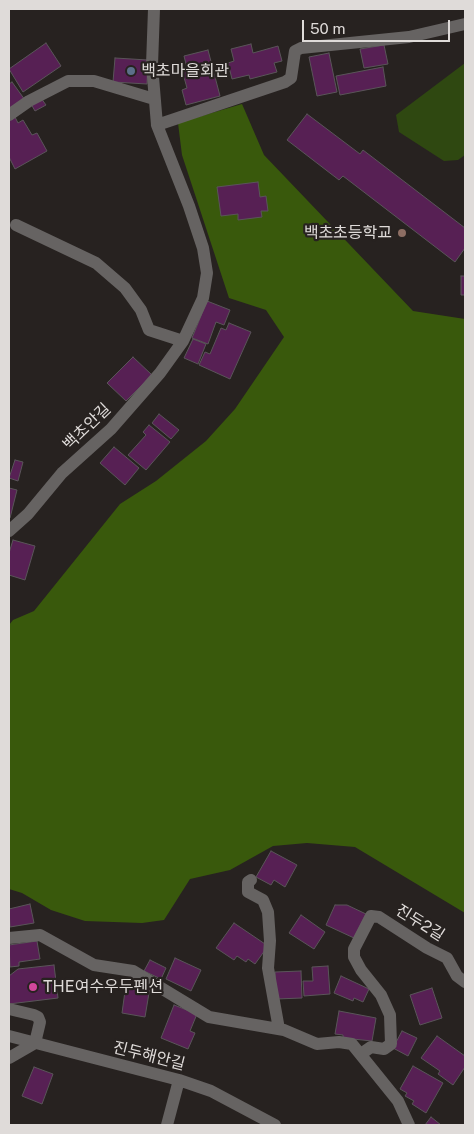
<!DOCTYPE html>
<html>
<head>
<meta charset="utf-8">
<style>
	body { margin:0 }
	#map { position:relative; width:474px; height:1134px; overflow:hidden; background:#272220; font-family:"Public Sans",sans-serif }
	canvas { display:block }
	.frame { position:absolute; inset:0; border:10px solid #dfdbd9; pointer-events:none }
	.scale { position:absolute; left:302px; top:20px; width:148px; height:22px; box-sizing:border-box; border:2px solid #dfdbd9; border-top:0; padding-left:6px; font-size:15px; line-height:18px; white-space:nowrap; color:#dfdbd9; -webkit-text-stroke:4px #272220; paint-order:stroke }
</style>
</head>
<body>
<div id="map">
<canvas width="474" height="1134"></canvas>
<div class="frame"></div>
<div class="scale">50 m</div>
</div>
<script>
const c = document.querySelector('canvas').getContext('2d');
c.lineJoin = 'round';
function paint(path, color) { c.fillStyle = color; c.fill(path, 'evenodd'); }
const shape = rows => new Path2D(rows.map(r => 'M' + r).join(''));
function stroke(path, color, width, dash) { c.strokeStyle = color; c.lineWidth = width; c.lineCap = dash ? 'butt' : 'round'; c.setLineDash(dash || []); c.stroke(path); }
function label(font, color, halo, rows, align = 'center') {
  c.font = font + ' "Public Sans","Noto Sans KR",sans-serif'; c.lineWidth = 4.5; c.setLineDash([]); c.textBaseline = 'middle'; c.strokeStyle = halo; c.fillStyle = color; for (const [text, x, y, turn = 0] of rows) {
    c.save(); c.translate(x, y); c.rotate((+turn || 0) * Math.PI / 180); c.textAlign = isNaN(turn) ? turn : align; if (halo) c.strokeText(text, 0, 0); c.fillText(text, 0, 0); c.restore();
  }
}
paint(shape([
	[465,63,465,155,458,160,444,161,399,132,396,115]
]), '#2f4811');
paint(shape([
	[242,104,264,155,413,311,465,319,465,913,355,847,307,843,273,846,230,870,190,879,164,920,142,923,85,921,51,910,22,893,9,889,9,625,13,620,34,611,120,504,156,481,206,441,235,409,284,337,266,310,229,298,182,155,178,123]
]), '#39590c');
const building = shape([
	[46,43,61,66,23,92,9,69,46,43],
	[251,44,253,53,278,46,282,61,274,63,277,72,250,79,249,75,232,79,228,63,234,61,231,49,251,44],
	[384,45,388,64,364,68,360,49,384,45],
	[208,50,220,96,186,105,182,90,187,88,182,70,187,68,184,56,208,50],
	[329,53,337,92,317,96,309,57,329,53],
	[115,58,148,60,147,84,113,82,115,58],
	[383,67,386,86,340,95,336,76,383,67],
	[12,82,25,100,9,112,9,84,12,82],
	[41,98,46,105,35,111,31,104,41,98],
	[307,114,360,154,363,150,465,228,465,248,455,262,343,176,339,180,287,140,307,114],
	[15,117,18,123,23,120,32,135,37,133,47,151,15,169,9,157,9,120,15,117],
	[258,182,260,197,266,196,268,211,261,211,262,217,238,220,238,214,221,216,217,187,258,182],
	[461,276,465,276,465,295,461,295,461,276],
	[207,301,230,310,224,325,216,322,208,344,192,338,207,301],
	[229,323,251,332,230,379,199,365,205,352,210,354,221,328,226,330,229,323],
	[193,339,206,344,198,364,184,358,193,339],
	[133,357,152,375,126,401,107,383,133,357],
	[159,414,179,430,171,439,152,423,159,414],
	[149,425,170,442,146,470,128,455,146,435,143,432,149,425],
	[114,447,139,468,125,485,100,463,114,447],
	[15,460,23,462,18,481,9,478,15,460],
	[9,488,17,490,10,518,9,518,9,488],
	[13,540,35,546,25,580,9,575,9,553,13,540],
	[271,851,297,865,285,887,274,880,271,885,256,877,271,851],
	[30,904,34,923,10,927,9,909,30,904],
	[335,905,347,905,366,914,354,938,326,925,335,905],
	[301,915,325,932,314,949,289,933,301,915],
	[234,923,268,946,255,964,248,959,246,962,237,956,234,960,216,948,234,923],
	[37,941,40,959,19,962,19,966,10,967,9,945,37,941],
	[175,958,201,970,191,991,166,979,175,958],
	[150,960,166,968,161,979,144,971,150,960],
	[54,965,58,998,9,1004,9,976,18,969,54,965],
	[328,966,330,994,304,996,303,981,313,981,312,967,328,966],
	[301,971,302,998,276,999,275,972,301,971],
	[341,976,369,989,363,1002,354,998,353,1001,334,993,341,976],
	[126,984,150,987,145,1017,122,1013,126,984],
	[432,988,442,1018,420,1025,410,995,432,988],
	[174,1005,197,1014,190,1031,195,1033,188,1049,161,1038,174,1005],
	[339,1011,376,1018,372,1041,343,1038,343,1035,335,1034,339,1011],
	[402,1031,417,1038,408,1056,393,1048,402,1031],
	[437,1036,465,1056,465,1067,453,1085,438,1074,440,1071,421,1058,437,1036],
	[413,1066,443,1083,426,1113,412,1104,414,1101,405,1096,407,1093,400,1089,413,1066],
	[34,1067,53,1074,42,1104,22,1096,34,1067],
	[431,1117,441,1125,425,1125,431,1117]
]);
paint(building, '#572054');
stroke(building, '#5a5559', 1);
stroke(shape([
	[9,115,29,101,68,81,94,81,154,99],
	[157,125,285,82,291,78,295,51,301,48,409,37,465,24],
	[16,225,96,263,125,288,141,310,149,330,183,341],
	[9,531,28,514,62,473,111,429,160,373,183,341,203,298,207,273,203,248,189,206,157,125,152,65,154,9],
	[251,880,248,882,248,892,263,900,268,912,270,941,268,968,279,1029],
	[9,938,40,935,94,965,133,971,209,1017,284,1030,317,1044,339,1042,352,1044,398,1101,409,1125],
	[9,1009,34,1015,38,1017,40,1022,35,1043,9,1058],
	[9,1036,179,1080,211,1091,275,1125],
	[361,1054,371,1047,384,1049,391,1044,390,1015,381,995,361,970,354,957,354,949,371,916,379,917,427,948,447,958,457,976,465,982],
	[167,1125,179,1080]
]), '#666362', 12);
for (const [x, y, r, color] of [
	[131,71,5,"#5c6f8a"],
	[402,233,5,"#8d6e63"],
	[33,987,5,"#d1479c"]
]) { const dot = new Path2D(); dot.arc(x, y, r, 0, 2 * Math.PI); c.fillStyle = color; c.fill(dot); stroke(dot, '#272220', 2); }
label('16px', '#dfdbd9', '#272220', [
	["백초마을회관",141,71],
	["백초초등학교",392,233,"right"],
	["THE여수우두펜션",43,987]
], 'left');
label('16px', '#dfdbd9', '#272220', [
	["백초안길",87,427,-44],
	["진두2길",420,923,32],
	["진두해안길",149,1056,14]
]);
</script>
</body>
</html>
